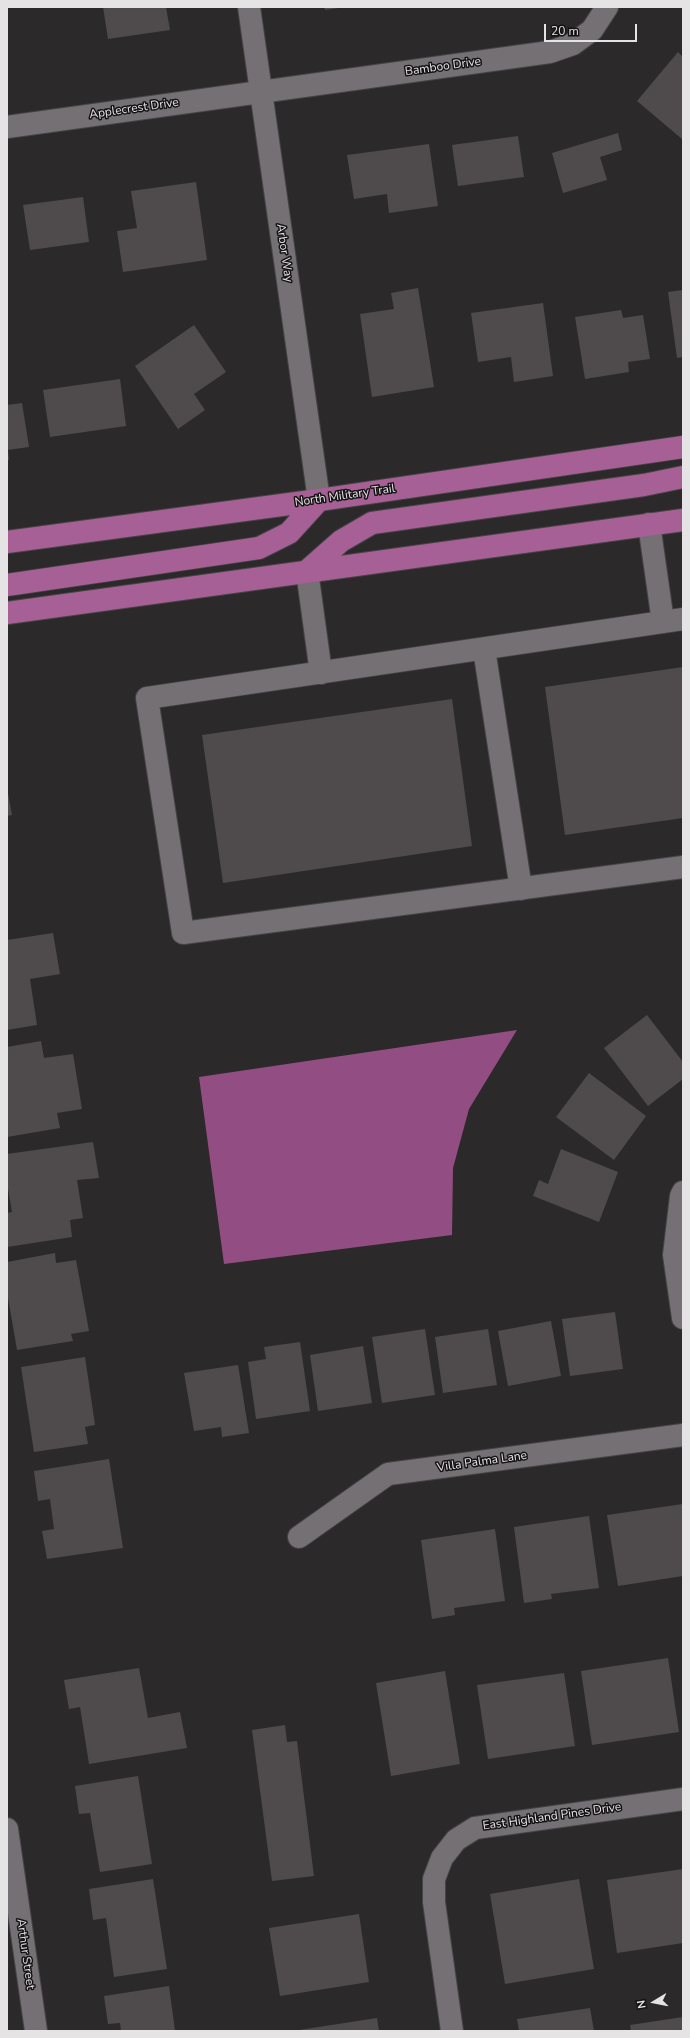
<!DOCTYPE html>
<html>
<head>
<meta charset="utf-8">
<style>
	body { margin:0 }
	#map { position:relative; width:690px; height:2038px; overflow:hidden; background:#2c292b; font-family:"Nunito Sans",sans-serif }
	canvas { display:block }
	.frame { position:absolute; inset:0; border:8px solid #e6e3e5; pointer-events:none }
	.north { position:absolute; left:634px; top:1982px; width:40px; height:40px; -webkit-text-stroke:3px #141213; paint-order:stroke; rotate:260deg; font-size:11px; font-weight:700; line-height:16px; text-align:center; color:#e6e3e5 }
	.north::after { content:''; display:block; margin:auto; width:14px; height:18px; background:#e6e3e5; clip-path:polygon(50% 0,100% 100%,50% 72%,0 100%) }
	.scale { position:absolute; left:544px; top:24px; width:93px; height:18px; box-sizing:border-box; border:2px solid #e6e3e5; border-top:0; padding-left:5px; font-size:12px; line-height:14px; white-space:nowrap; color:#e6e3e5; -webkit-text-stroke:3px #141213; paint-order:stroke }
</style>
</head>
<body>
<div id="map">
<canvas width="690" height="2038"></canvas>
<div class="frame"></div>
<div class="north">N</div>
<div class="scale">20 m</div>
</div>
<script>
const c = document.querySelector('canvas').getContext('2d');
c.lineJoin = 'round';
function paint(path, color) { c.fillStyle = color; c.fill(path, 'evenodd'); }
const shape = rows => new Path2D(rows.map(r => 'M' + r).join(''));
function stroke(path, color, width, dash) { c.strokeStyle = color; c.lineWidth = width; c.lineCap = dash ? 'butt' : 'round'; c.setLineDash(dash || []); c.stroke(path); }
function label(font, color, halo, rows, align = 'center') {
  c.font = font + ' "Nunito Sans",sans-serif'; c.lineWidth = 3; c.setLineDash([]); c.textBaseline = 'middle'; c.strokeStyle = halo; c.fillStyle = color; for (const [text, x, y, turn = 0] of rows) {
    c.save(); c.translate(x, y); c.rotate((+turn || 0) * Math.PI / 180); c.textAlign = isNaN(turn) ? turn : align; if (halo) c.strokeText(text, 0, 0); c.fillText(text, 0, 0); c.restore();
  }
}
paint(shape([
	[517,1030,469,1109,453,1168,452,1235,224,1264,199,1077]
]), '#924e82');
paint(shape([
	[103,7,166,7,170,30,108,39],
	[324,7,339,7,339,8,325,10],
	[678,52,683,57,682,139,637,101],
	[618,133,622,150,600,157,607,180,563,193,552,153],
	[518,136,524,177,458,186,452,145],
	[429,144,438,206,389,213,387,194,354,199,347,155],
	[196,182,207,260,123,272,117,231,137,228,131,191],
	[83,197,89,242,30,250,23,205],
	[418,288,434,387,372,397,360,314,394,309,391,293],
	[683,290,683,357,677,358,668,292],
	[543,303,553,376,514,382,511,357,478,362,471,313],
	[621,310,623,318,643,315,650,359,628,362,629,372,585,379,575,317],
	[194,325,226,372,194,394,205,410,178,429,135,366],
	[120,379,126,426,50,437,43,390],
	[22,403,29,447,8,450,9,460,7,460,7,405],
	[683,667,683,818,565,835,545,687],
	[452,699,472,846,223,883,202,735],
	[7,788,12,815,7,816],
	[53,933,60,974,30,979,37,1025,7,1030,7,940],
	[647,1015,683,1062,683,1079,648,1106,604,1048],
	[41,1041,44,1058,73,1054,82,1109,57,1113,60,1128,7,1137,7,1047],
	[589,1073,646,1116,614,1160,556,1117],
	[93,1142,99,1178,77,1180,83,1218,70,1220,72,1237,7,1247,7,1213,12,1212,7,1183,7,1154],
	[561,1149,618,1172,599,1222,533,1196,539,1180,548,1184],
	[55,1253,56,1263,76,1260,89,1331,71,1334,73,1341,17,1350,7,1292,7,1262],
	[615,1312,623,1369,570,1376,562,1319],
	[551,1321,561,1376,508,1386,498,1331],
	[425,1329,435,1395,382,1403,372,1337],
	[488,1329,497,1385,443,1393,435,1337],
	[300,1342,310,1411,256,1419,248,1362,266,1359,264,1347],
	[363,1346,372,1403,318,1411,310,1355],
	[85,1357,95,1425,85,1427,88,1444,34,1452,21,1367],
	[238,1365,249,1433,222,1437,221,1427,194,1431,184,1373],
	[109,1459,123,1548,47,1559,42,1531,54,1529,50,1499,38,1501,34,1471],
	[683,1504,683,1576,618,1586,607,1515],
	[589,1516,599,1588,551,1594,552,1599,524,1603,514,1527],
	[495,1529,505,1601,454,1608,455,1615,432,1619,421,1540],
	[668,1658,679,1732,592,1745,581,1671],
	[139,1668,148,1718,180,1712,187,1748,89,1764,80,1707,69,1709,64,1680],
	[445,1671,460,1764,391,1776,376,1683],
	[564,1673,575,1746,488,1759,477,1685],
	[285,1725,287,1742,297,1741,314,1876,272,1881,252,1730],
	[138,1776,152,1864,100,1872,90,1813,79,1814,75,1786],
	[683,1869,683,1943,617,1953,607,1880],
	[153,1879,167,1969,114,1977,106,1918,93,1920,89,1889],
	[579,1879,594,1969,505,1984,490,1894],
	[359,1914,369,1982,280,1996,269,1928],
	[169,1986,175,2031,121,2031,120,2023,108,2024,104,1996],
	[590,2008,594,2031,519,2031,517,2019],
	[683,2017,683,2031,631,2031,630,2025],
	[377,2018,379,2031,299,2031,299,2030]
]), '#4f4b4d');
const minor = shape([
	[249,7,319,500],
	[7,127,550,52,573,44,592,30,607,7],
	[649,524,663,622],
	[307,571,321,673],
	[683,619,147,698,183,933,683,867],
	[484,649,521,889],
	[683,1192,681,1196,674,1255,683,1318],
	[299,1537,388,1474,683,1435],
	[7,1829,36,2031],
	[452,2031,434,1902,434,1879,442,1858,456,1840,475,1828,683,1799]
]);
const major = shape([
	[7,542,319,500,683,447],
	[307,571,341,541,372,523,644,485,683,477],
	[7,585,259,548,289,533,319,500],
	[7,613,683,520]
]);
stroke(minor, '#474446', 24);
stroke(major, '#474446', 24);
stroke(minor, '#757073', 22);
stroke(major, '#a66096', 22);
label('12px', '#e6e3e5', '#141213', [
	["Bamboo Drive",443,67,-8],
	["Applecrest Drive",134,109,-8],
	["Arbor Way",284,253,82],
	["North Military Trail",345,496,-8],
	["Villa Palma Lane",482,1462,-8],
	["East Highland Pines Drive",552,1817,-8],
	["Arthur Street",25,1954,82]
]);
</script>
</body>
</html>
